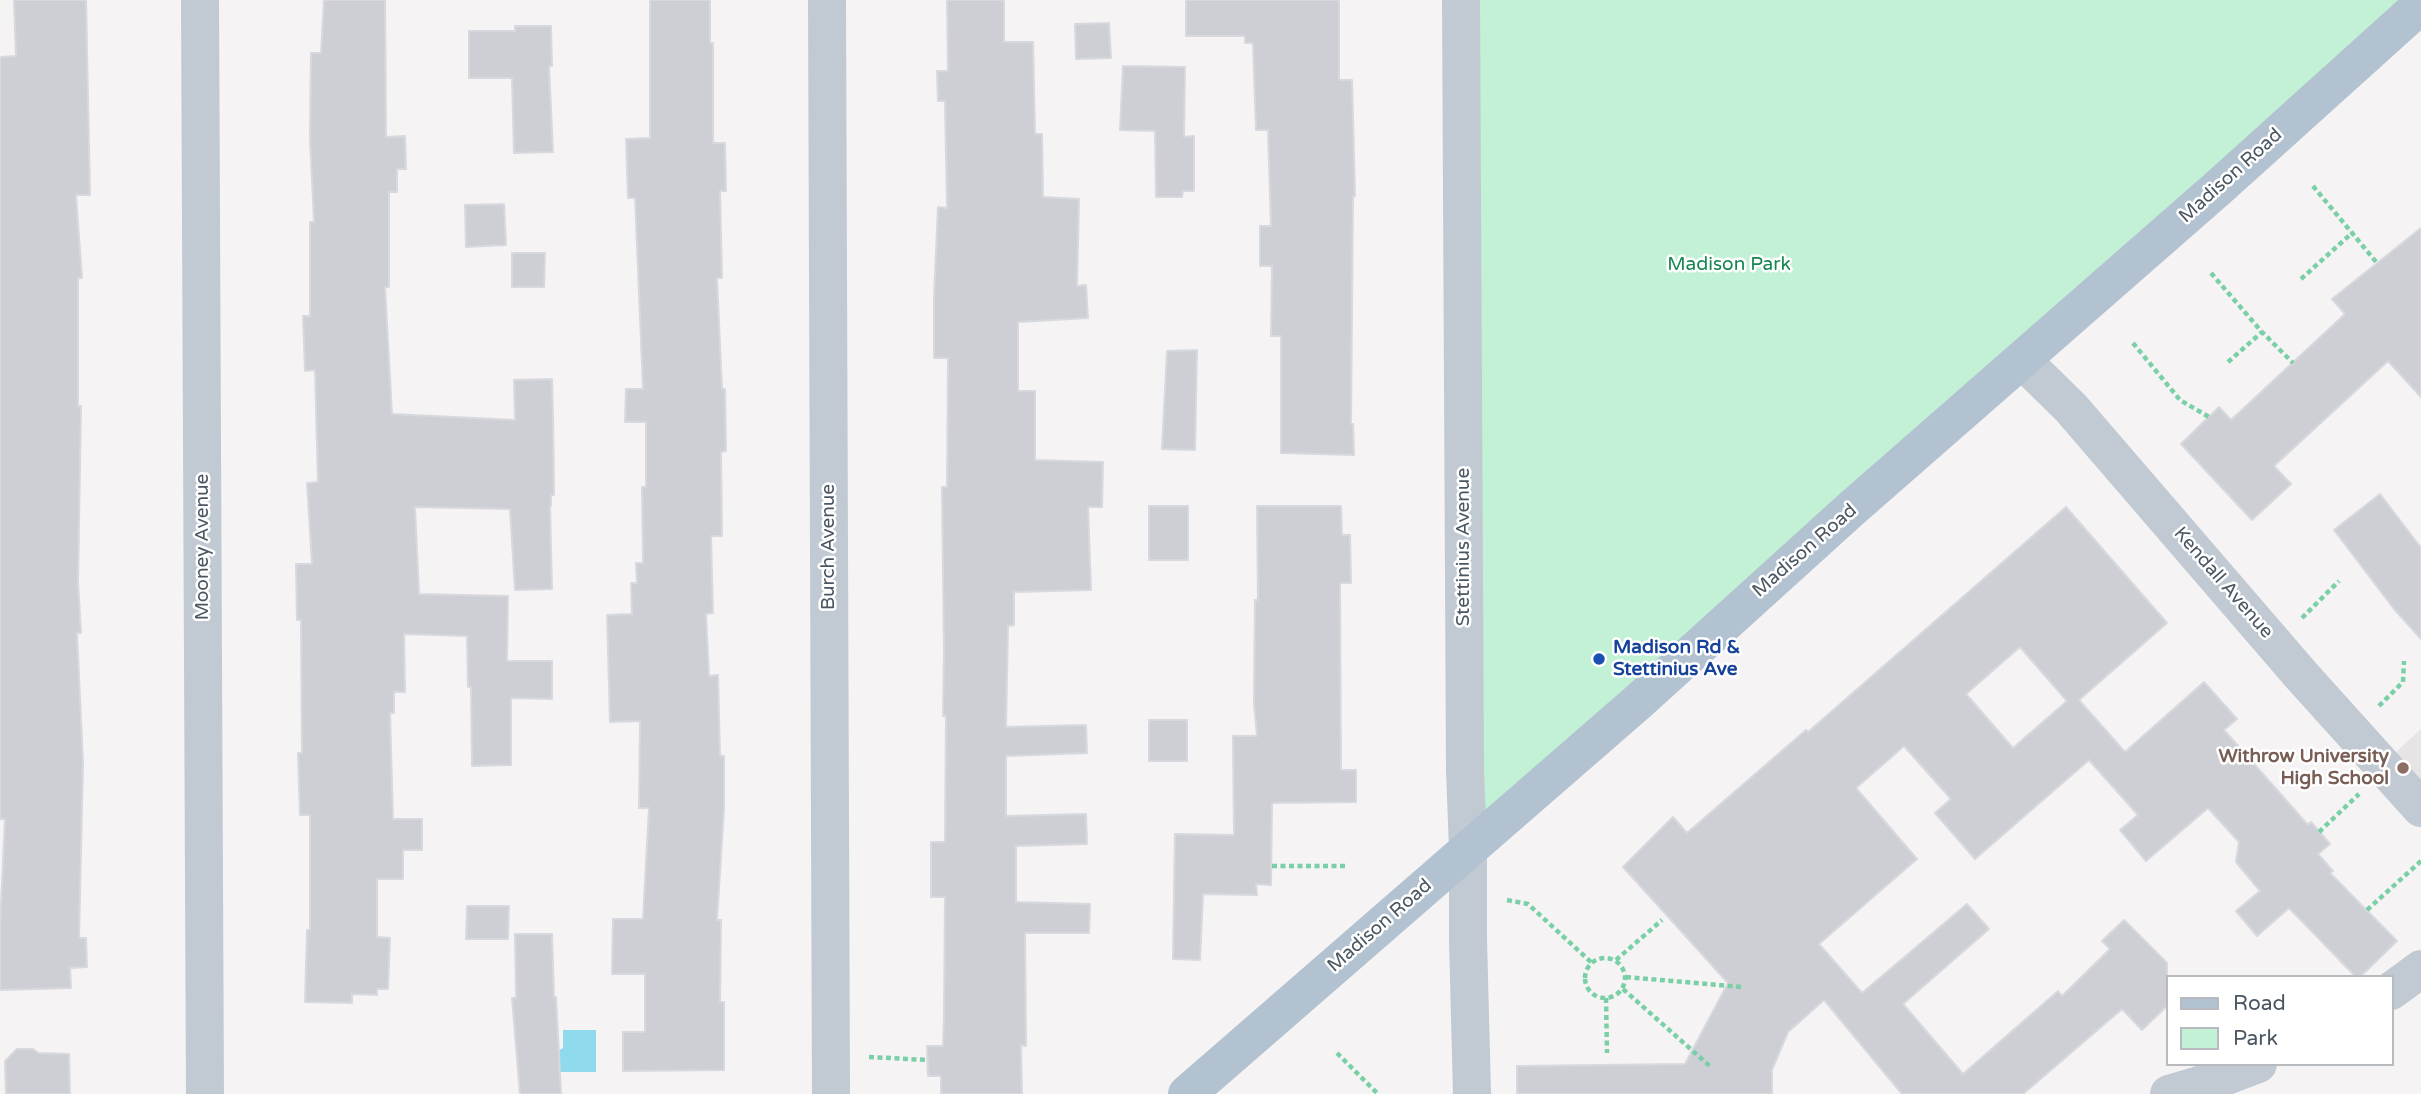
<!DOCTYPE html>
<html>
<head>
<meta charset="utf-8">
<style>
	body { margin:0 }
	#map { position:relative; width:2421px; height:1094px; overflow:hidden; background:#f5f3f3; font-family:"Varela Round",sans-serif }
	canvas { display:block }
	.legend { position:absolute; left:2166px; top:975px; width:228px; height:91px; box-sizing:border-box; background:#fff; border:2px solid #b7bbc0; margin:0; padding:9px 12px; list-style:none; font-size:21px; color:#4a5661 }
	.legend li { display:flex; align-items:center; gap:14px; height:35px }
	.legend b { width:35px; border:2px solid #b7bbc0 }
</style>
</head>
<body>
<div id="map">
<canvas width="2421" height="1094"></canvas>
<ul class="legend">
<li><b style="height:9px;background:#b3c2d1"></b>Road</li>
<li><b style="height:19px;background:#c3f1d5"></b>Park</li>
</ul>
</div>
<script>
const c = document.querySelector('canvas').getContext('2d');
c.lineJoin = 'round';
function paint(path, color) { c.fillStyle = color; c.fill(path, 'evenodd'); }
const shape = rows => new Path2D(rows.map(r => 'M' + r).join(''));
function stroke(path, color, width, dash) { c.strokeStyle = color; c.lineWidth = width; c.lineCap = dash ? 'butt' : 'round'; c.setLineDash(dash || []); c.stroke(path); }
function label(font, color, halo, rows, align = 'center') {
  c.font = font + ' "Varela Round",sans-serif'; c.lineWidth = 5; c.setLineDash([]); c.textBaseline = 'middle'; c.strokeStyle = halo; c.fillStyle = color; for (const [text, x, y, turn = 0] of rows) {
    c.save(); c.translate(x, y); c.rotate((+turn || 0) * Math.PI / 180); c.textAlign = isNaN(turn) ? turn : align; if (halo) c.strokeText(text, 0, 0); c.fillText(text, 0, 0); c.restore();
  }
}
paint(shape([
	[2421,729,2421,808,2382,765]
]), '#e6e4e5');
paint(shape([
	[1461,0,2421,0,1468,849]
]), '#c3f1d5');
paint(shape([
	[563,1030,596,1030,596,1072,555,1072,532,1065,563,1048]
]), '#90daee');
const building = shape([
	[14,0,86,0,90,195,76,195,82,278,78,278,78,406,81,406,78,582,81,633,77,633,83,763,79,938,86,938,87,967,70,968,71,988,0,990,0,926,5,819,0,819,0,57,16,56,14,0],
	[324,0,385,0,386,137,405,136,406,169,397,169,397,192,389,192,389,287,385,287,392,414,515,420,514,380,552,379,553,417,554,495,551,495,551,506,550,506,552,589,515,590,510,509,415,507,419,594,508,596,507,661,552,661,552,699,511,698,511,765,472,766,471,687,468,687,467,636,404,634,405,692,394,692,394,713,390,713,393,819,422,819,422,850,403,850,403,879,377,879,377,937,390,938,388,989,377,989,377,995,352,994,352,1003,305,1002,307,930,310,930,310,815,300,815,298,753,302,753,301,620,297,620,296,564,312,564,307,483,318,482,315,370,305,371,303,316,310,316,310,222,314,222,310,138,311,53,321,53,324,0],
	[650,0,710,0,710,43,713,43,713,143,725,143,726,191,720,191,722,278,717,278,722,389,725,389,726,451,721,452,722,536,711,536,713,613,706,614,709,676,718,675,720,756,724,756,724,808,717,920,721,920,720,1002,724,1002,724,1070,623,1071,623,1032,645,1032,645,974,612,974,613,919,643,919,649,808,639,808,640,721,610,722,607,615,632,614,631,583,637,583,636,563,643,563,642,487,646,487,646,422,625,422,626,389,643,389,635,198,628,198,626,139,650,138,650,0],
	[947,0,1004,0,1004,42,1033,42,1035,134,1042,134,1043,197,1079,199,1077,286,1086,285,1088,318,1018,322,1018,391,1035,391,1035,460,1103,462,1102,507,1088,507,1091,590,1014,592,1014,625,1008,626,1006,727,1086,725,1087,753,1006,756,1006,816,1086,814,1087,844,1016,846,1016,902,1090,904,1089,933,1025,933,1026,1046,1021,1045,1022,1094,941,1094,941,1076,928,1076,927,1046,943,1046,944,1016,945,897,931,897,931,842,945,842,946,716,943,716,944,651,942,487,947,487,948,358,934,358,934,298,938,207,947,208,945,101,938,101,937,71,948,71,947,0],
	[1186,0,1339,0,1339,80,1352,80,1355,196,1353,196,1351,424,1353,424,1354,455,1281,453,1281,336,1271,336,1272,266,1260,266,1260,226,1271,226,1268,130,1256,130,1253,43,1245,43,1245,36,1186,36,1186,0],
	[1109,23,1111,58,1076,59,1075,24,1109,23],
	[515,26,551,26,552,66,549,66,553,152,514,153,512,78,469,78,469,31,515,31,515,26],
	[1123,66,1185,67,1184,137,1194,136,1194,191,1183,191,1182,197,1156,197,1155,131,1120,130,1123,66],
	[504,204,506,245,466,247,465,205,504,204],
	[2421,228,2421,397,2388,361,2274,466,2291,484,2252,520,2181,444,2219,407,2231,420,2345,314,2332,299,2421,228],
	[512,253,545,253,544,287,512,287,512,253],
	[1197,350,1195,450,1162,449,1167,351,1197,350],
	[2380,494,2421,548,2421,639,2394,609,2334,530,2380,494],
	[1149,506,1188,506,1188,560,1149,560,1149,506],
	[1257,506,1341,506,1342,535,1350,535,1351,583,1340,583,1341,770,1356,770,1356,802,1272,803,1271,885,1256,884,1257,895,1203,894,1200,960,1173,959,1175,834,1234,835,1233,736,1257,736,1254,703,1255,600,1258,600,1257,506],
	[2066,507,2167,623,2079,700,2125,752,2204,682,2237,719,2224,730,2308,825,2311,822,2330,844,2318,854,2333,871,2330,873,2397,941,2360,977,2356,977,2289,908,2257,936,2236,911,2260,891,2236,862,2239,842,2208,808,2146,861,2120,830,2138,815,2089,760,1975,859,1935,813,1951,799,1904,746,1856,788,1917,859,1819,944,1862,993,1967,904,1989,929,1903,1004,1963,1074,2058,991,2062,996,2110,949,2102,941,2124,920,2167,963,2167,1006,2142,1030,2122,1009,2023,1094,1902,1094,1824,1000,1788,1032,1772,1070,1772,1094,1517,1094,1517,1066,1685,1064,1728,983,1623,867,1673,817,1687,833,1806,730,1808,732,2066,507],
	[2020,647,2067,701,2013,748,1966,694,2020,647],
	[1149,720,1187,720,1187,761,1149,761,1149,720],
	[467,906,509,906,508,939,466,939,467,906],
	[515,934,552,934,554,997,556,997,561,1094,520,1094,512,998,516,998,515,934],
	[17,1049,33,1049,38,1053,69,1054,70,1094,6,1094,5,1061,17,1049]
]);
paint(building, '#cdcfd5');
stroke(building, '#d7d9de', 2);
stroke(shape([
	[2313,186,2377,263],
	[2211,273,2262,332,2293,363],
	[2301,279,2352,233],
	[2133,343,2180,400,2209,417],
	[2228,362,2262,332],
	[2302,618,2339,581],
	[2379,706,2403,682,2404,661],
	[2319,832,2359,794],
	[1272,866,1346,866],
	[1507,900,1528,904,1592,963],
	[2367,910,2421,861],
	'1585 978a20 20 0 1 1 40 0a20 20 0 1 1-40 0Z',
	[1616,960,1662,920],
	[1626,977,1742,987],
	[1623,989,1712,1068],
	[1606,998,1607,1053],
	[1337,1053,1378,1094],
	[869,1057,928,1060]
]), '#7ad0a6', 4.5, [5, 3.5]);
stroke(shape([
	[200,0,205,1094],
	[827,0,831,1094],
	[1461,0,1465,770,1468,849,1468,939,1472,1094],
	[2022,360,2071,408,2301,675,2421,808],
	[2391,991,2421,969],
	[2169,1094,2216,1080,2258,1064]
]), '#c1cad2', 38);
stroke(shape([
	[1187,1094,1638,702,1850,510,2218,188,2421,5]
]), '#b3c2d1', 38);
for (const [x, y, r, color] of [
	[1599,659,7,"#1a4fb4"],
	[2403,768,7,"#8d6e63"]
]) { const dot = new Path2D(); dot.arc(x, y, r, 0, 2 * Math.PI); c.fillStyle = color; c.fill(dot); stroke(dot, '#fff', 2.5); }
label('19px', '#4a5661', '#fff', [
	["Madison Road",2231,176,-42],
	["Mooney Avenue",203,547,-90],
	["Burch Avenue",829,547,-90],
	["Stettinius Avenue",1464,547,-90],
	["Madison Road",1805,551,-41],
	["Kendall Avenue",2223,583,49],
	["Madison Road",1380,926,-41]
]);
label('19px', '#17864f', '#fff', [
	["Madison Park",1729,265]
]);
label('bold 19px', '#164399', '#fff', [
	["Madison Rd &",1613,648],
	["Stettinius Ave",1613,670]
], 'left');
label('bold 19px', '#785e54', '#fff', [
	["Withrow University",2389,757],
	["High School",2389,779]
], 'right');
</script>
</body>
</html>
